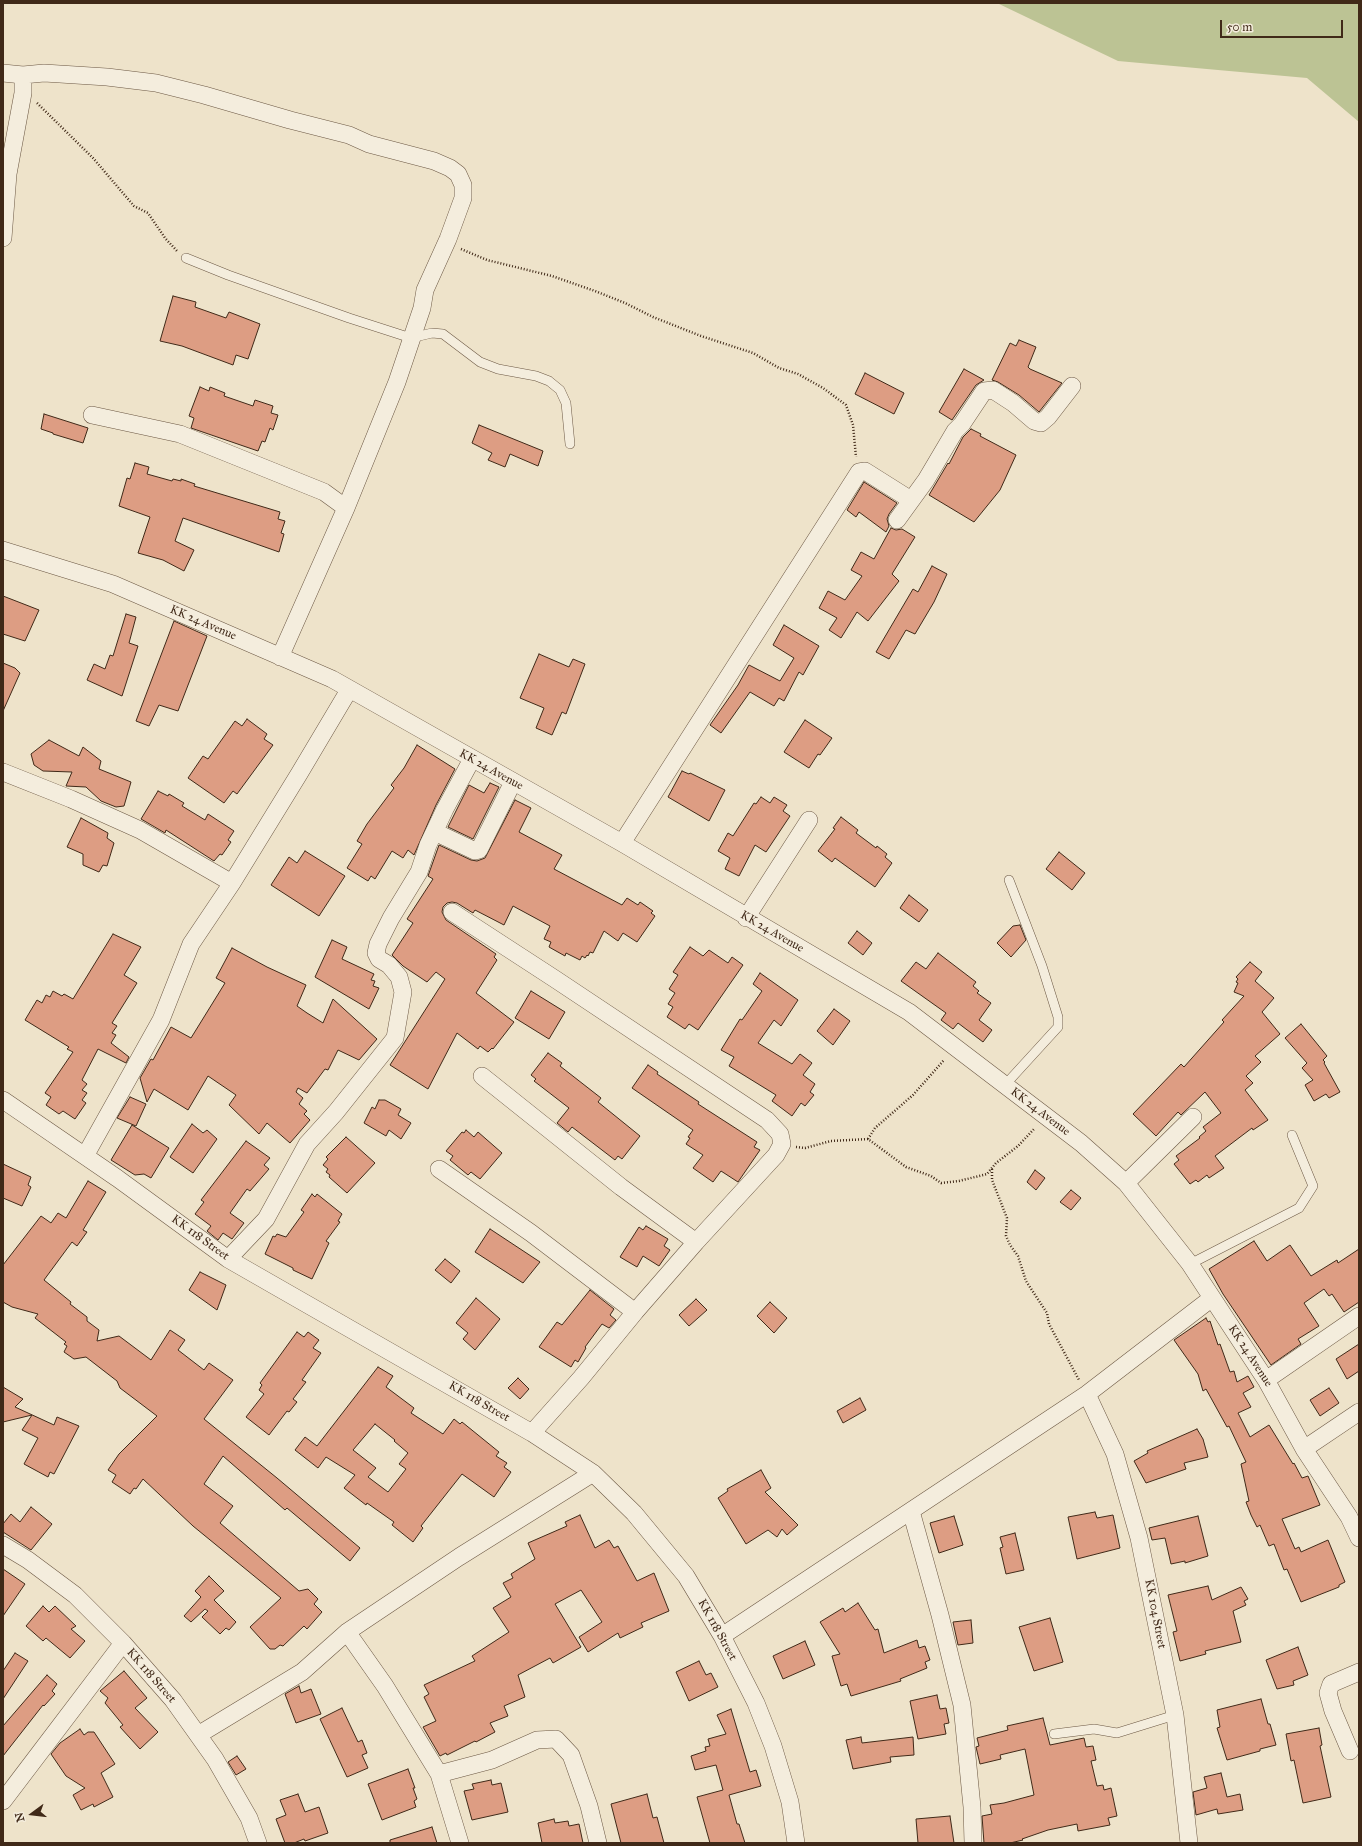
<!DOCTYPE html>
<html>
<head>
<meta charset="utf-8">
<style>
	body { margin:0 }
	#map { position:relative; width:1362px; height:1846px; overflow:hidden; background:#eee3ca; font-family:"IM FELL Great Primer",serif }
	canvas { display:block }
	.frame { position:absolute; inset:0; border:4px solid #402918; pointer-events:none }
	.north { position:absolute; left:12px; top:1794px; width:40px; height:40px; -webkit-text-stroke:3px #f4eddd; paint-order:stroke; rotate:255deg; font-size:11px; font-weight:700; line-height:16px; text-align:center; color:#402918 }
	.north::after { content:''; display:block; margin:auto; width:14px; height:18px; background:#402918; clip-path:polygon(50% 0,100% 100%,50% 72%,0 100%) }
	.scale { position:absolute; left:1220px; top:20px; width:123px; height:18px; box-sizing:border-box; border:2px solid #402918; border-top:0; padding-left:5px; font-size:12px; line-height:14px; white-space:nowrap; color:#402918; -webkit-text-stroke:3px #f4eddd; paint-order:stroke }
</style>
</head>
<body>
<div id="map">
<canvas width="1362" height="1846"></canvas>
<div class="frame"></div>
<div class="north">N</div>
<div class="scale">50 m</div>
</div>
<script>
const c = document.querySelector('canvas').getContext('2d');
c.lineJoin = 'round';
function paint(path, color) { c.fillStyle = color; c.fill(path, 'evenodd'); }
const shape = rows => new Path2D(rows.map(r => 'M' + r).join(''));
function stroke(path, color, width, dash) { c.strokeStyle = color; c.lineWidth = width; c.lineCap = dash ? 'butt' : 'round'; c.setLineDash(dash || []); c.stroke(path); }
function label(font, color, halo, rows, align = 'center') {
  c.font = font + ' "IM FELL Great Primer",serif'; c.lineWidth = 3; c.setLineDash([]); c.textBaseline = 'middle'; c.strokeStyle = halo; c.fillStyle = color; for (const [text, x, y, turn = 0] of rows) {
    c.save(); c.translate(x, y); c.rotate((+turn || 0) * Math.PI / 180); c.textAlign = isNaN(turn) ? turn : align; if (halo) c.strokeText(text, 0, 0); c.fillText(text, 0, 0); c.restore();
  }
}
paint(shape([
	[997,3,1359,3,1359,122,1307,78,1118,61]
]), '#bcc394');
const building = shape([
	[173,296,196,302,195,307,226,318,229,312,260,324,248,359,236,355,233,365,182,346,160,341,173,296],
	[1019,340,1036,347,1028,367,1030,369,1062,383,1039,412,1019,395,998,382,992,380,1010,343,1016,346,1019,340],
	[964,369,984,380,976,385,952,420,939,412,964,369],
	[865,373,904,393,894,414,855,394,865,373],
	[200,387,209,391,210,387,225,393,224,396,253,406,255,400,273,406,271,413,278,415,273,430,270,428,265,442,262,441,258,451,191,428,194,418,189,416,200,387],
	[44,414,88,428,83,443,53,434,53,433,41,429,44,414],
	[479,425,543,451,538,466,510,454,505,467,488,460,492,453,472,443,479,425],
	[971,429,981,434,980,436,1016,455,1000,490,974,522,929,495,948,463,949,464,963,437,971,429],
	[135,463,149,467,147,474,172,481,173,479,181,481,181,479,195,484,194,486,280,512,278,519,285,521,281,533,284,534,279,552,183,518,175,541,194,550,184,571,163,560,138,553,150,517,119,506,127,478,130,479,135,463],
	[864,482,897,503,889,514,887,519,889,526,886,532,859,512,856,517,847,510,864,482],
	[891,528,896,530,902,529,915,537,892,574,899,581,868,621,857,612,841,638,829,630,837,618,819,608,828,591,845,600,862,576,851,570,861,552,874,559,891,528],
	[932,566,947,574,934,602,915,634,906,630,889,659,876,652,913,589,918,592,932,566],
	[3,596,39,610,25,641,3,634,3,596],
	[126,614,136,617,129,643,138,646,122,696,87,680,94,664,105,669,110,655,113,656,126,614],
	[174,621,207,636,178,711,159,705,149,726,136,721,174,621],
	[784,625,819,646,803,675,799,672,784,701,779,698,774,706,750,692,721,733,710,725,738,685,749,665,780,681,794,658,773,645,784,625],
	[539,654,569,667,573,659,585,664,566,714,562,712,552,735,536,728,544,708,520,698,539,654],
	[3,663,15,668,20,673,3,711,3,663],
	[247,719,267,734,264,739,273,745,237,794,233,791,224,803,188,778,203,756,208,759,235,721,242,726,247,719],
	[805,720,832,738,820,755,818,754,809,768,784,752,805,720],
	[49,740,79,756,83,747,101,761,99,769,131,782,124,806,116,807,101,801,86,787,66,786,72,772,43,771,34,765,31,754,49,740],
	[417,745,455,769,436,805,414,855,408,850,403,858,392,851,375,879,371,876,368,881,347,868,362,844,357,841,367,824,394,788,391,785,404,768,417,745],
	[682,771,689,774,690,773,725,790,709,821,668,797,682,771],
	[490,783,499,787,473,839,448,827,469,785,484,793,490,783],
	[158,791,168,796,169,794,184,803,182,806,205,820,208,814,234,831,228,840,231,842,222,855,220,854,214,861,166,830,165,833,141,819,158,791],
	[761,797,770,803,774,797,787,805,783,811,790,816,766,852,755,845,739,876,725,869,730,858,718,851,728,833,733,836,754,803,756,804,761,797],
	[515,800,531,808,519,832,562,855,554,869,622,905,627,898,638,905,640,902,653,911,651,913,655,916,637,942,623,933,618,941,604,931,593,953,590,952,588,956,587,955,585,958,582,956,580,960,566,953,565,956,549,947,551,942,544,939,550,926,513,906,504,925,475,910,473,913,457,903,452,902,447,903,443,907,442,912,446,920,496,954,494,957,497,960,476,993,514,1022,493,1049,492,1048,488,1052,480,1046,478,1049,457,1033,428,1089,390,1065,445,979,436,972,427,982,403,966,392,955,413,923,407,919,433,879,428,876,439,845,471,860,477,861,485,858,515,800],
	[841,817,858,830,856,833,876,848,877,846,887,854,885,857,892,863,875,887,835,858,832,862,818,851,835,829,833,828,841,817],
	[81,818,108,833,107,838,114,843,107,866,103,865,99,872,83,865,83,854,67,847,81,818],
	[305,851,345,876,319,916,271,885,289,857,297,863,305,851],
	[1059,852,1085,873,1072,890,1046,869,1059,852],
	[909,895,928,910,919,922,900,908,909,895],
	[1020,925,1026,940,1011,957,997,943,1013,926,1020,925],
	[857,931,872,943,863,955,848,943,857,931],
	[113,934,141,947,124,975,137,983,112,1023,117,1026,112,1033,116,1035,111,1043,129,1057,126,1063,98,1049,82,1080,87,1084,82,1090,87,1093,82,1100,86,1103,75,1119,63,1111,59,1114,46,1105,51,1097,45,1093,73,1052,67,1049,69,1047,25,1020,37,1000,42,1003,46,995,50,997,53,991,62,996,64,994,73,999,113,934],
	[332,940,347,947,342,959,374,974,371,980,375,981,373,986,379,988,369,1009,315,977,332,940],
	[690,947,703,956,709,950,728,963,732,957,743,965,698,1030,689,1024,685,1029,667,1017,673,1007,668,1004,675,993,669,989,678,975,673,972,690,947],
	[232,948,267,967,306,985,297,1006,307,1013,323,1023,333,999,377,1039,359,1060,338,1050,328,1070,325,1069,307,1093,298,1088,296,1092,303,1098,299,1104,307,1111,304,1114,310,1120,290,1143,267,1123,259,1134,229,1105,236,1095,208,1076,188,1110,154,1089,147,1102,140,1078,151,1059,153,1060,171,1027,191,1038,225,983,216,978,232,948],
	[938,953,976,982,973,986,979,991,977,993,991,1003,979,1020,992,1030,983,1042,958,1023,953,1029,941,1020,946,1013,901,981,916,962,926,969,938,953],
	[1250,962,1262,972,1255,981,1274,998,1262,1012,1280,1034,1255,1056,1261,1062,1246,1076,1253,1083,1245,1090,1268,1120,1253,1130,1252,1128,1215,1156,1224,1168,1209,1178,1207,1175,1198,1182,1196,1180,1190,1184,1174,1164,1179,1160,1176,1156,1200,1138,1199,1137,1206,1131,1203,1127,1221,1113,1205,1092,1181,1115,1178,1112,1156,1136,1133,1114,1181,1064,1184,1067,1224,1022,1222,1020,1244,996,1234,992,1238,983,1236,982,1238,979,1236,977,1250,962],
	[760,973,798,1000,781,1026,774,1020,758,1043,792,1064,800,1054,812,1063,803,1075,815,1084,810,1092,814,1095,805,1106,801,1103,792,1116,772,1101,776,1095,729,1066,734,1057,721,1050,740,1019,742,1020,762,991,753,984,760,973],
	[531,991,565,1012,549,1039,515,1018,531,991],
	[834,1009,850,1021,833,1045,817,1031,834,1009],
	[1301,1024,1327,1056,1323,1060,1325,1062,1324,1063,1340,1092,1329,1098,1326,1094,1314,1101,1305,1085,1313,1080,1302,1068,1307,1063,1285,1038,1301,1024],
	[548,1053,562,1063,560,1066,601,1098,598,1102,640,1136,622,1159,618,1156,615,1160,572,1127,568,1132,557,1123,569,1108,534,1081,536,1079,531,1075,548,1053],
	[648,1065,658,1072,657,1074,699,1102,698,1104,757,1142,754,1147,760,1150,738,1182,721,1171,713,1182,693,1168,703,1155,686,1144,690,1138,688,1137,693,1130,632,1088,648,1065],
	[130,1097,146,1104,136,1126,117,1118,130,1097],
	[379,1100,385,1100,401,1109,398,1115,411,1123,401,1139,389,1130,386,1136,364,1123,372,1107,375,1109,379,1100],
	[192,1124,203,1133,207,1130,217,1139,193,1173,170,1157,192,1124],
	[132,1125,169,1148,151,1178,144,1174,135,1175,111,1160,132,1125],
	[466,1130,474,1137,478,1132,502,1153,480,1179,471,1172,468,1175,450,1160,453,1156,446,1151,462,1132,464,1133,466,1130],
	[346,1137,375,1163,347,1193,329,1177,330,1175,326,1172,328,1169,323,1165,328,1159,326,1157,346,1137],
	[246,1141,270,1158,264,1165,269,1169,250,1191,247,1189,230,1213,244,1223,232,1239,223,1233,218,1240,207,1231,211,1226,195,1214,204,1202,201,1200,246,1141],
	[3,1164,31,1177,28,1185,31,1187,22,1206,3,1198,3,1164],
	[1035,1170,1045,1178,1036,1190,1027,1182,1035,1170],
	[88,1181,106,1192,83,1230,87,1232,77,1246,72,1242,44,1280,71,1302,70,1304,87,1317,87,1321,99,1330,97,1341,119,1336,151,1360,170,1330,185,1340,178,1350,204,1370,209,1363,233,1380,204,1419,277,1478,360,1548,350,1561,287,1508,285,1510,223,1456,204,1484,233,1506,220,1523,299,1591,308,1589,318,1599,314,1604,322,1612,307,1629,304,1626,283,1646,280,1645,275,1649,270,1649,250,1627,281,1598,193,1526,143,1479,136,1489,134,1488,130,1494,112,1482,116,1475,108,1470,119,1454,157,1416,120,1388,117,1381,86,1357,74,1359,64,1352,67,1346,64,1344,66,1342,35,1318,38,1314,12,1307,3,1302,3,1265,41,1216,51,1223,58,1213,66,1218,88,1181],
	[1071,1190,1081,1198,1071,1210,1060,1202,1071,1190],
	[312,1194,315,1197,317,1194,342,1214,338,1221,340,1222,326,1241,329,1243,312,1279,293,1270,293,1268,265,1254,273,1236,275,1237,277,1234,286,1237,304,1212,301,1210,312,1194],
	[646,1226,668,1239,664,1246,670,1250,659,1266,643,1256,637,1267,620,1257,639,1227,643,1230,646,1226],
	[490,1229,540,1262,523,1283,475,1252,490,1229],
	[1254,1241,1267,1261,1290,1245,1311,1276,1337,1260,1338,1263,1359,1249,1359,1302,1344,1312,1332,1294,1329,1296,1324,1289,1304,1303,1319,1326,1298,1339,1301,1344,1271,1365,1223,1294,1209,1269,1254,1241],
	[445,1259,460,1271,451,1283,435,1270,445,1259],
	[200,1272,226,1285,217,1310,189,1290,200,1272],
	[590,1290,614,1309,610,1315,616,1320,609,1328,602,1324,585,1347,586,1348,578,1362,575,1360,571,1367,539,1347,557,1322,562,1325,590,1290],
	[476,1298,500,1319,475,1350,463,1339,468,1333,456,1323,476,1298],
	[696,1299,707,1310,689,1326,679,1315,696,1299],
	[770,1302,787,1318,774,1333,757,1316,770,1302],
	[1206,1318,1208,1322,1210,1321,1218,1345,1220,1344,1230,1372,1234,1371,1237,1382,1248,1376,1254,1387,1243,1393,1251,1407,1238,1413,1250,1437,1269,1425,1293,1464,1294,1463,1302,1478,1308,1476,1320,1505,1282,1519,1295,1549,1299,1547,1301,1552,1328,1540,1345,1582,1339,1585,1339,1587,1301,1602,1287,1569,1284,1570,1274,1544,1269,1546,1260,1525,1257,1527,1251,1515,1246,1502,1249,1501,1241,1464,1246,1462,1229,1426,1227,1427,1206,1389,1203,1391,1198,1374,1174,1340,1206,1318],
	[297,1332,304,1337,308,1332,319,1340,313,1348,321,1353,302,1380,306,1382,293,1399,297,1402,289,1412,287,1411,269,1435,246,1417,264,1394,259,1390,262,1385,260,1383,297,1332],
	[1359,1344,1359,1371,1347,1379,1336,1359,1359,1344],
	[378,1367,393,1376,386,1387,414,1408,411,1413,443,1434,454,1419,460,1424,462,1422,499,1452,496,1456,507,1463,504,1467,511,1472,494,1497,462,1474,421,1526,423,1528,413,1542,392,1525,394,1522,367,1503,366,1505,344,1488,355,1475,326,1457,318,1468,295,1450,305,1437,317,1446,378,1367],
	[375,1424,395,1440,394,1441,408,1453,399,1464,406,1469,388,1492,368,1477,376,1468,353,1450,375,1424],
	[518,1378,529,1389,520,1399,508,1388,518,1378],
	[3,1387,23,1399,15,1407,54,1425,57,1417,79,1426,54,1474,50,1472,48,1477,24,1464,38,1438,22,1430,32,1415,3,1422,3,1387],
	[1329,1388,1339,1403,1320,1416,1310,1400,1329,1388],
	[860,1398,866,1410,843,1423,837,1411,860,1398],
	[1197,1429,1203,1439,1208,1457,1184,1463,1186,1469,1146,1483,1134,1461,1148,1453,1147,1451,1197,1429],
	[761,1470,771,1488,765,1492,798,1525,787,1535,782,1529,777,1537,768,1530,746,1544,718,1498,728,1491,727,1489,761,1470],
	[31,1507,52,1524,31,1550,3,1532,3,1524,11,1514,20,1522,31,1507],
	[1095,1512,1097,1518,1113,1515,1120,1548,1077,1559,1068,1517,1095,1512],
	[580,1515,595,1548,609,1540,614,1548,618,1546,637,1581,654,1573,669,1611,641,1623,643,1627,620,1638,618,1633,588,1652,579,1637,602,1622,581,1590,555,1604,581,1647,553,1663,550,1658,518,1675,525,1697,504,1706,508,1716,490,1723,495,1732,476,1742,475,1741,447,1755,446,1753,440,1756,423,1727,436,1721,424,1697,429,1694,424,1685,475,1661,472,1656,509,1632,493,1608,511,1597,503,1583,513,1578,511,1574,535,1559,528,1543,567,1526,565,1522,580,1515],
	[954,1516,963,1545,939,1553,930,1523,954,1516],
	[1198,1516,1208,1556,1185,1563,1185,1561,1171,1564,1165,1538,1152,1540,1149,1528,1198,1516],
	[1015,1533,1024,1570,1006,1574,1000,1548,1003,1547,1000,1537,1015,1533],
	[3,1569,25,1584,3,1616,3,1569],
	[209,1576,224,1591,214,1600,236,1622,229,1630,226,1628,220,1634,202,1617,208,1611,205,1609,191,1622,184,1616,201,1597,195,1591,209,1576],
	[1208,1586,1212,1600,1241,1587,1248,1599,1244,1601,1246,1605,1233,1611,1241,1642,1205,1651,1206,1654,1180,1661,1173,1632,1177,1631,1168,1595,1208,1586],
	[858,1603,875,1630,878,1629,884,1653,917,1640,919,1648,925,1646,930,1660,925,1662,927,1668,900,1679,901,1681,851,1696,847,1684,841,1686,832,1656,840,1654,820,1622,843,1608,845,1612,858,1603],
	[43,1606,49,1612,55,1606,76,1626,71,1629,85,1641,70,1658,46,1638,43,1641,26,1626,43,1606],
	[1050,1618,1063,1662,1034,1671,1019,1627,1050,1618],
	[971,1620,973,1643,958,1645,953,1622,971,1620],
	[805,1641,815,1665,783,1679,773,1656,805,1641],
	[1298,1647,1308,1675,1293,1681,1294,1685,1277,1689,1266,1660,1298,1647],
	[15,1653,28,1661,3,1699,3,1671,15,1653],
	[699,1661,706,1675,711,1673,718,1687,689,1701,676,1672,699,1661],
	[124,1671,147,1698,135,1708,158,1732,140,1749,120,1727,123,1725,105,1703,108,1698,100,1691,124,1671],
	[47,1675,57,1684,52,1691,55,1694,44,1706,43,1705,3,1756,3,1726,47,1675],
	[299,1686,301,1693,311,1689,321,1714,296,1723,285,1694,299,1686],
	[937,1695,940,1709,946,1708,949,1723,944,1724,946,1734,918,1739,910,1701,937,1695],
	[1261,1699,1268,1724,1270,1724,1276,1745,1260,1749,1260,1751,1227,1760,1217,1728,1220,1727,1217,1710,1261,1699],
	[342,1708,358,1742,362,1740,367,1753,362,1755,368,1768,347,1777,320,1719,342,1708],
	[731,1709,750,1772,756,1770,761,1786,729,1795,737,1824,739,1824,745,1843,710,1843,697,1797,723,1790,716,1765,695,1770,691,1756,706,1751,705,1747,710,1746,708,1739,726,1734,717,1715,731,1709],
	[1043,1718,1050,1745,1084,1738,1086,1747,1093,1746,1096,1760,1091,1761,1097,1786,1103,1785,1104,1790,1111,1788,1117,1816,1108,1818,1110,1825,1078,1831,1077,1824,1048,1830,1022,1839,1023,1840,1010,1843,984,1843,982,1816,992,1814,990,1805,1004,1803,1034,1795,1025,1749,1000,1755,1001,1759,980,1764,976,1747,979,1746,977,1738,1008,1730,1007,1726,1043,1718],
	[1319,1728,1322,1745,1320,1746,1331,1797,1303,1803,1294,1760,1291,1761,1286,1734,1319,1728],
	[80,1729,84,1735,88,1732,94,1732,115,1764,101,1773,113,1797,94,1807,93,1804,81,1810,73,1795,85,1788,66,1776,51,1754,60,1743,80,1729],
	[861,1737,862,1743,913,1737,914,1755,890,1757,891,1762,853,1769,846,1740,861,1737],
	[237,1756,246,1769,236,1775,228,1762,237,1756],
	[408,1769,415,1788,413,1788,417,1799,414,1801,416,1807,382,1820,368,1784,408,1769],
	[1221,1773,1227,1797,1240,1794,1243,1810,1218,1814,1217,1809,1196,1815,1193,1792,1207,1788,1204,1777,1221,1773],
	[491,1780,492,1785,501,1783,508,1812,472,1820,464,1791,474,1789,472,1784,491,1780],
	[298,1794,305,1812,319,1807,328,1833,305,1841,304,1839,294,1843,285,1843,276,1819,286,1815,280,1800,298,1794],
	[647,1794,653,1818,657,1817,664,1843,621,1843,611,1804,647,1794],
	[950,1816,954,1843,918,1843,916,1819,950,1816],
	[554,1819,555,1823,568,1821,569,1826,579,1824,583,1843,542,1843,538,1823,554,1819],
	[432,1827,437,1843,390,1843,390,1840,432,1827]
]);
paint(building, '#dd9d83');
stroke(building, '#402918', 1);
const lane = shape([
	[186,258,228,275,349,318,411,338,432,333,443,334,480,362,498,369,536,376,549,381,560,390,566,403,570,444],
	[1005,1085,1058,1027,1058,1017,1042,966,1009,880],
	[1190,1264,1299,1208,1313,1186,1292,1135],
	[1054,1734,1094,1729,1117,1733,1175,1715]
]);
const street = shape([
	[3,73,23,75,44,73,107,77,156,83,204,95,290,120,349,135,369,144,434,161,450,168,458,174,463,185,463,198,448,239,425,290,422,308,397,382,346,508,280,657],
	[3,238,8,174,23,93,23,75],
	[92,415,180,434,324,492,346,508],
	[897,520,926,480,955,431,962,424,984,391,993,390,1013,403,1034,421,1041,423,1048,417,1072,386],
	[3,550,113,584,332,679,622,843,909,1012,1081,1143,1126,1183,1190,1264,1266,1380,1304,1449,1349,1517,1359,1538],
	[3,772,71,799,140,830,232,883],
	[435,832,475,851,479,850,513,782],
	[622,843,859,472,865,471,911,500],
	[452,912,555,979,767,1120,780,1134,782,1144,776,1155,696,1242,635,1312,581,1378,532,1433],
	[746,918,809,820],
	[482,1076,621,1187,696,1242],
	[3,1100,117,1178,228,1259,532,1433,593,1473,634,1513,686,1576,722,1636,756,1703,773,1746,790,1802,796,1843],
	[85,1156,161,1020,191,944,232,883,299,774,349,690],
	[439,1169,531,1233,635,1312],
	[1126,1183,1193,1117],
	[228,1259,266,1219,307,1144,336,1112,395,1038,403,992,399,977,389,965,379,959,376,953,378,944,391,918,419,872,428,845,445,809,472,759],
	[1266,1380,1359,1316],
	[1087,1394,1115,1454,1139,1538,1175,1715,1189,1843],
	[1304,1449,1359,1412],
	[911,1511,940,1615,962,1705,972,1807,973,1843],
	[3,1545,28,1560,75,1595,123,1643,173,1700,215,1759,249,1818,258,1843],
	[347,1632,385,1686,439,1774,460,1843],
	[722,1636,1087,1394,1212,1298],
	[198,1735,302,1672,347,1632,459,1557,593,1473],
	[1350,1751,1333,1711,1328,1693,1331,1684,1359,1672],
	[439,1774,492,1760,537,1740,556,1739,571,1755,589,1806,598,1843],
	[3,1801,123,1643]
]);
stroke(lane, '#6c5844', 10);
stroke(street, '#6c5844', 18);
stroke(shape([
	[37,103,93,158,134,206,148,213,165,238,177,251],
	[461,249,487,260,552,276,595,291,625,303,653,317,701,336,753,353,779,368,798,374,823,388,846,405,853,425,856,457],
	[868,1139,875,1128,913,1095,944,1060],
	[796,1147,805,1148,831,1141,868,1139,906,1167,931,1176,941,1183,959,1181,987,1174,996,1163,1018,1146,1035,1128],
	[992,1169,992,1180,1007,1218,1006,1236,1010,1245,1018,1256,1026,1281,1047,1313,1049,1324,1079,1380]
]), '#402918', 2.5, [1, 2]);
stroke(lane, '#f4eddd', 9);
stroke(street, '#f4eddd', 17);
label('12px', '#402918', '#f4eddd', [
	["KK 24 Avenue",203,623,23],
	["KK 24 Avenue",491,770,29],
	["KK 24 Avenue",772,932,30],
	["KK 24 Avenue",1040,1112,37],
	["KK 118 Street",200,1238,36],
	["KK 24 Avenue",1250,1356,57],
	["KK 118 Street",479,1402,30],
	["KK 104 Street",1155,1614,79],
	["KK 118 Street",717,1630,61],
	["KK 118 Street",151,1676,49]
]);
</script>
</body>
</html>
